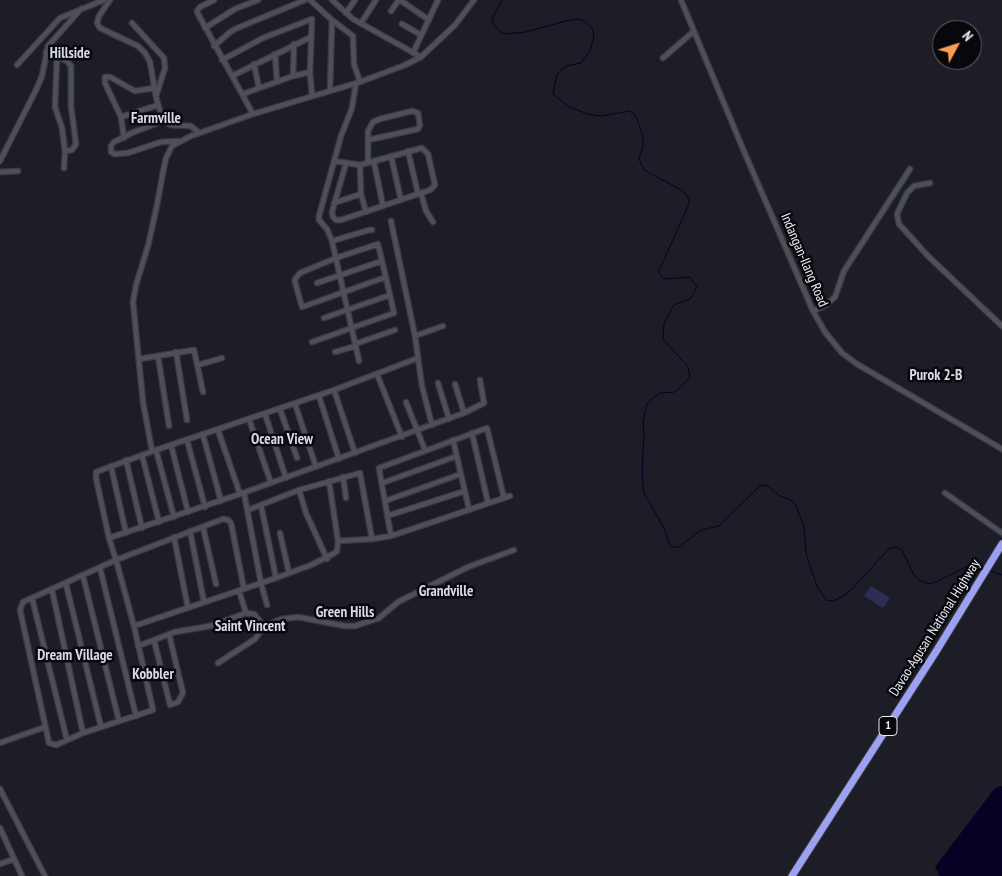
<!DOCTYPE html>
<html>
<head>
<meta charset="utf-8">
<style>
	body { margin:0 }
	#map { position:relative; width:1002px; height:876px; overflow:hidden; background:#1c1d26; font-family:"PT Sans Narrow",sans-serif }
	canvas { display:block }
	.north { position:absolute; left:932px; top:20px; width:50px; height:50px; box-sizing:border-box; background:#07080b; border:1px solid #636468; border-radius:50%; rotate:50deg; font-size:14px; font-weight:700; line-height:20px; text-align:center; color:#ecedf3 }
	.north::after { content:''; display:block; margin:auto; width:18px; height:22px; background:#fc9e52; clip-path:polygon(50% 0,100% 100%,50% 72%,0 100%) }
</style>
</head>
<body>
<div id="map">
<canvas width="1002" height="876"></canvas>
<div class="north">N</div>
</div>
<script>
const c = document.querySelector('canvas').getContext('2d');
c.lineJoin = 'round';
function paint(path, color) { c.fillStyle = color; c.fill(path, 'evenodd'); }
const shape = rows => new Path2D(rows.map(r => 'M' + r).join(''));
function stroke(path, color, width, dash) { c.strokeStyle = color; c.lineWidth = width; c.lineCap = dash ? 'butt' : 'round'; c.setLineDash(dash || []); c.stroke(path); }
function label(font, color, halo, rows, align = 'center') {
  c.font = font + ' "PT Sans Narrow",sans-serif'; c.lineWidth = 5; c.setLineDash([]); c.textBaseline = 'middle'; c.strokeStyle = halo; c.fillStyle = color; for (const [text, x, y, turn = 0] of rows) {
    c.save(); c.translate(x, y); c.rotate((+turn || 0) * Math.PI / 180); c.textAlign = isNaN(turn) ? turn : align; if (halo) c.strokeText(text, 0, 0); c.fillText(text, 0, 0); c.restore();
  }
}
paint(shape([
	[871,586,890,598,883,608,864,596]
]), '#2d2e55');
paint(shape([
	[1002,786,1002,876,940,876,935,867,995,788]
]), '#060223');
stroke(shape([
	[502,0,493,17,492,22,500,32,505,34,526,32,566,21,580,19,587,23,592,28,594,36,590,51,581,63,566,66,557,74,553,94,568,106,587,114,601,116,630,111,636,116,643,136,643,146,639,159,644,170,683,191,688,197,689,204,659,271,661,276,665,279,690,277,697,287,690,299,674,305,664,323,663,339,688,367,690,378,675,392,660,393,647,403,643,422,644,435,642,473,644,493,665,530,670,545,673,547,679,547,701,530,719,526,760,486,763,485,767,486,780,496,791,500,796,506,804,527,806,553,817,586,826,600,833,601,842,597,854,587,884,554,889,549,896,547,902,550,913,573,919,580,928,584,936,582,968,566,976,566,985,568],
	[988,570,1002,575]
]), '#060223', 1);
const minor = shape([
	[110,0,99,16,97,23,100,28,138,46,145,53,150,62,156,97,163,121,171,125,191,126,199,133],
	[214,0,200,7,197,11,198,14,253,114],
	[310,0,332,20,353,36,354,64,360,82],
	[332,0,353,19,421,57],
	[400,0,429,20],
	[681,0,743,149,813,311,825,332,842,353,857,364,1002,449],
	[391,11,399,0],
	[346,13,355,0],
	[132,23,164,58,165,68,156,96],
	[361,23,376,0],
	[402,24,421,35],
	[205,28,235,9,258,0],
	[214,46,229,33,235,29,305,0],
	[46,52,67,61,71,66,71,106,76,144,72,150,65,151],
	[413,53,438,0],
	[275,54,277,82],
	[57,57,55,107,62,128,65,151,64,168],
	[663,58,694,31],
	[222,60,263,38,312,19,310,72,312,96],
	[254,64,259,88],
	[17,65,60,18,104,0],
	[232,76,311,37],
	[293,76,294,44],
	[356,83,352,108,341,136,319,216,319,220,327,229,332,241,359,361],
	[330,91,332,20],
	[243,94,293,76,310,72],
	[121,117,158,105],
	[163,121,134,132,114,142,111,146,111,152,115,154,128,153,161,142,178,141],
	[124,138,121,117,105,83,105,77,110,77,135,91,154,88],
	[408,151,418,194],
	[391,156,401,200],
	[0,161,36,90,42,76,48,46,81,9],
	[334,161,360,165,422,148,428,154,435,185,430,190,341,220,336,220,333,217,332,212,346,163],
	[374,162,383,206],
	[368,163,368,131,373,122,380,119,412,111,418,113,420,125,418,129,368,140],
	[360,165,361,194,366,212],
	[0,172,18,171],
	[930,183,914,186,907,193,897,214,899,224,928,256,1002,326],
	[421,193,426,211,433,222],
	[334,203,361,194],
	[391,221,415,336,422,386,432,425],
	[332,241,369,230,372,230],
	[317,283,382,261],
	[813,311,826,305,835,297,844,271,910,169],
	[324,318,390,295],
	[415,336,443,326],
	[312,342,394,313,390,295,378,244,336,258,300,273,295,279,295,282,302,307,386,277],
	[355,344,395,330],
	[176,352,187,420],
	[335,352,356,346],
	[158,356,169,426],
	[139,359,194,350,203,392],
	[198,365,222,358],
	[377,374,402,437],
	[438,383,449,419],
	[455,384,464,413],
	[334,390,355,453],
	[319,396,339,459],
	[406,402,425,450],
	[295,404,316,467],
	[280,409,297,458],
	[265,414,286,478],
	[249,419,271,483],
	[218,430,240,494],
	[472,433,488,503],
	[203,435,221,501],
	[187,440,205,507],
	[453,440,469,509],
	[171,445,188,512],
	[156,450,174,517],
	[152,451,143,402,133,302,136,285,148,246,157,205,163,172,166,158,172,146,191,136,253,114,360,82,405,65,421,57,455,25,474,0],
	[142,455,159,522],
	[126,460,142,528],
	[111,466,126,533],
	[343,477,346,498],
	[382,483,457,456],
	[299,490,306,513,327,559],
	[244,493,261,583,267,605],
	[945,493,1002,533],
	[385,501,461,474],
	[261,505,276,578],
	[248,510,299,490,360,473,372,539],
	[387,516,465,491],
	[203,527,216,584],
	[190,531,204,602],
	[280,533,289,573],
	[391,536,379,468,487,428,504,498],
	[174,537,188,608],
	[109,538,240,494,464,413,484,403,480,380],
	[338,541,372,539,391,536,510,496],
	[100,568,136,716],
	[83,576,119,721],
	[66,584,101,727],
	[244,589,231,523,228,520,223,519,116,560,23,602,20,610,49,743,56,745,83,733,153,710,134,626,116,560,109,538,96,478,96,472,156,450,334,390,418,358],
	[52,590,83,733],
	[239,591,246,613],
	[32,598,67,740],
	[134,626,276,578,311,565,333,554,337,551,338,541,329,481],
	[154,640,170,705,178,702,183,693,169,634],
	[138,646,175,632,210,626,246,613,254,614,264,626],
	[218,663,255,639,264,626,282,619,298,617,345,626,355,626,379,618,398,602,468,567,514,550],
	[0,743,45,727],
	[0,789,45,876],
	[0,828,22,876],
	[0,864,14,859]
]);
const highway = shape([
	[792,876,937,650,1002,544]
]);
stroke(minor, '#393a41', 7);
stroke(highway, '#393a41', 9);
stroke(minor, '#4e4f59', 4.5);
stroke(highway, '#9ca1f1', 7);
for (const [x, y, w] of [
	[888,726,18]
]) { const box = new Path2D(); box.roundRect(x - w / 2, y - 9.5, w, 19, 4); c.fillStyle = '#07080b'; c.fill(box); stroke(box, '#ecedf3', 1); }
label('bold 12px', '#ecedf3', null, [
	["1",888,726]
]);
label('14px', '#ecedf3', '#07080b', [
	["Indangan-Ilang Road",804,260,67],
	["Davao-Agusan National Highway",935,628,-58]
]);
label('bold 15px', '#d9dae6', '#07080b', [
	["Hillside",70,54],
	["Farmville",156,119],
	["Purok 2-B",936,376],
	["Ocean View",282,440],
	["Grandville",446,592],
	["Green Hills",345,613],
	["Saint Vincent",250,627],
	["Dream Village",75,656],
	["Kobbler",153,675]
]);
</script>
</body>
</html>
